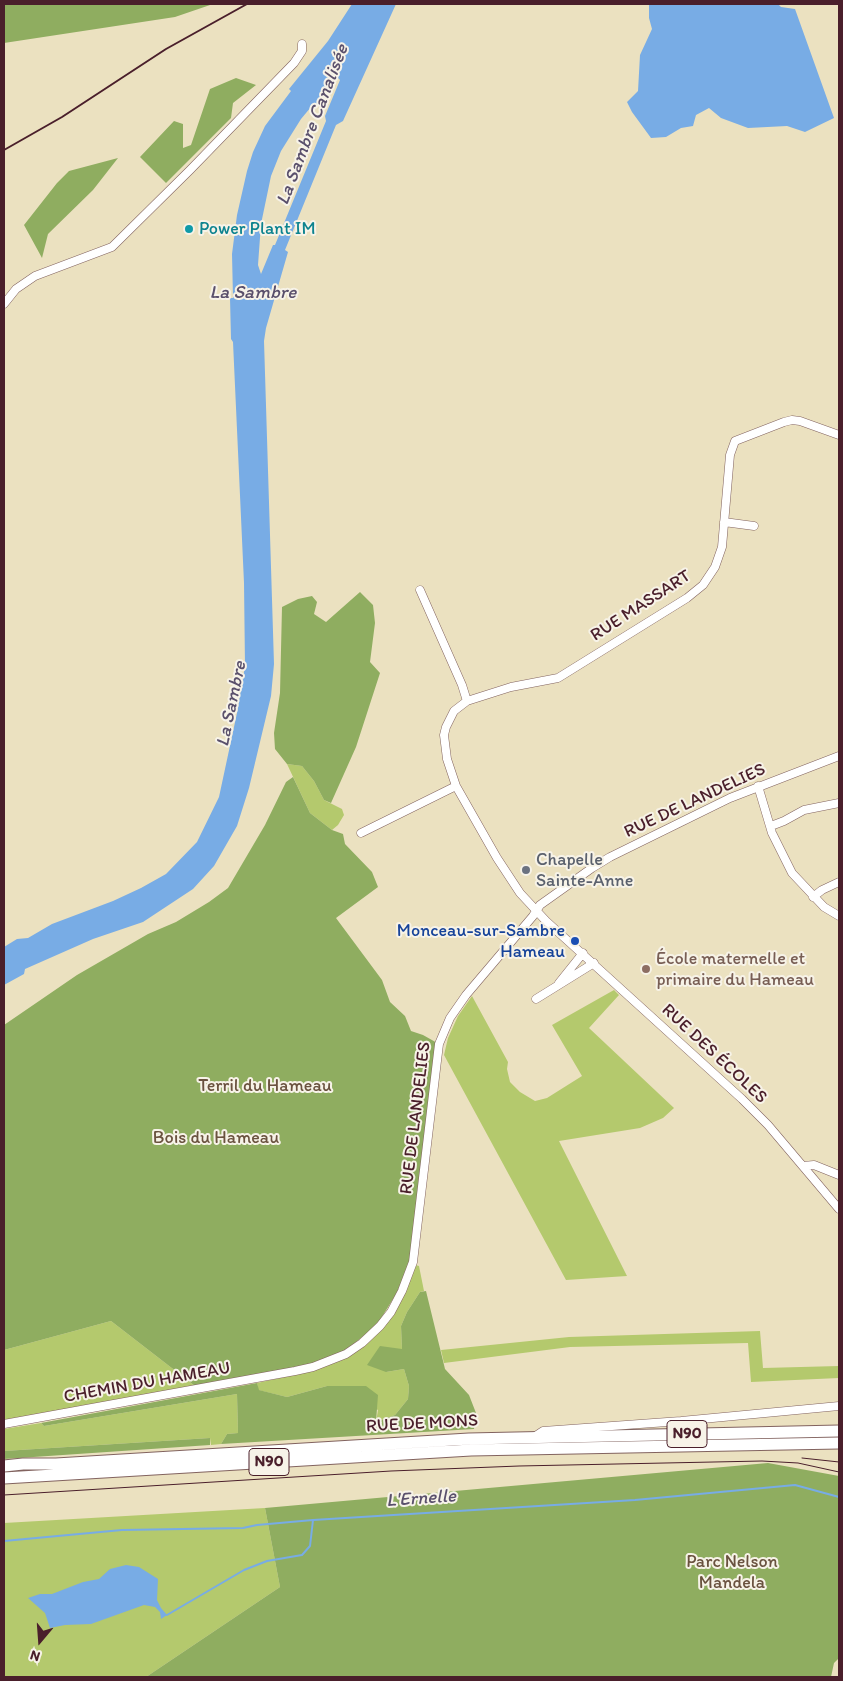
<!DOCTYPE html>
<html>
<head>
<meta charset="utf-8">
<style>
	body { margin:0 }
	#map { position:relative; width:843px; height:1681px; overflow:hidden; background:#ebe1c0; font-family:Itim,sans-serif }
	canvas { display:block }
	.frame { position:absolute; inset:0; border:5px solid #4a1f2b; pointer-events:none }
	.north { position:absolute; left:15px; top:1616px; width:50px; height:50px; -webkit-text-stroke:4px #f7f3e8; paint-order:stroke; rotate:198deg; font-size:14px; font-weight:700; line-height:20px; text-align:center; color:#4a1f2b }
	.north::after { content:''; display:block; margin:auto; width:18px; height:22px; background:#4a1f2b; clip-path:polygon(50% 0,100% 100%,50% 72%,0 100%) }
</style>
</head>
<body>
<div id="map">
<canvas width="843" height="1681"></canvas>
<div class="frame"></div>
<div class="north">N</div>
</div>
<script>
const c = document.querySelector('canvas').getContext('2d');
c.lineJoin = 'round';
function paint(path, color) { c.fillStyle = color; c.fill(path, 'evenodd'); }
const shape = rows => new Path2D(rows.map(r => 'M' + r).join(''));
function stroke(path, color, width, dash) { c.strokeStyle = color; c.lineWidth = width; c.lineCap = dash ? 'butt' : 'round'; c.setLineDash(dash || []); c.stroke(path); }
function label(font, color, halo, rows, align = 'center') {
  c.font = font + ' Itim,sans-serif'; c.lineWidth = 4; c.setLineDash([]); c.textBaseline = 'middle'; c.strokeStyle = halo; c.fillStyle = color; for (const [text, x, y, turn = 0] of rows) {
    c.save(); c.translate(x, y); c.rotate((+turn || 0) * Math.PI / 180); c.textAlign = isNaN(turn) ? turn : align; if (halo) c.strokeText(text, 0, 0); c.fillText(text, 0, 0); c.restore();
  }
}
paint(shape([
	[287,764,302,766,314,781,324,800,342,809,344,815,338,825,332,830,310,813],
	[614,990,619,995,589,1028,674,1108,663,1118,640,1128,559,1141,627,1276,566,1280,444,1055,448,1038,458,1016,472,996,508,1062,507,1069,510,1082,520,1092,535,1101,547,1098,582,1076,552,1025],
	[415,1265,419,1266,424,1291,420,1292,407,1312,401,1326,402,1349,386,1372,404,1369,409,1386,408,1399,395,1415,376,1422,378,1410,327,1386,287,1397,258,1390,257,1383,298,1374,329,1365,347,1357,368,1343,390,1319],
	[111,1321,195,1386,4,1420,4,1350],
	[760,1331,763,1368,839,1366,839,1378,751,1382,748,1343,570,1347,444,1363,441,1350,569,1337],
	[237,1394,238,1433,227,1434,221,1444,211,1445,210,1438,4,1451,4,1429,41,1423,44,1426],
	[265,1508,280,1587,146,1677,4,1677,4,1523]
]), '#b4c96d');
paint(shape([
	[4,4,213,4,175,17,4,43],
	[236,78,256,85,233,103,231,118,166,183,140,157,174,121,183,124,183,148,191,145,210,89],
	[118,158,93,190,48,234,42,258,24,225,57,183,69,171],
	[360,592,373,605,375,623,370,662,380,673,356,747,331,803,324,800,314,781,302,766,287,764,275,749,274,733,280,693,282,607,298,599,312,596,317,602,314,614,326,622],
	[293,777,310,813,332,830,343,834,345,844,372,872,378,887,336,918,382,980,390,1002,405,1016,411,1031,423,1035,439,1044,413,1262,398,1291,380,1320,371,1330,351,1346,340,1353,322,1361,302,1367,195,1386,111,1321,4,1350,4,1025,77,975,148,934,176,922,209,902,228,888,265,825,286,782],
	[426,1291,445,1369,469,1395,476,1413,474,1429,221,1444,227,1434,238,1433,237,1394,44,1426,41,1423,257,1383,259,1390,287,1397,327,1386,366,1386,378,1395,376,1422,395,1415,408,1399,409,1386,404,1369,386,1372,367,1365,380,1346,402,1349,401,1326,407,1312,420,1292],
	[210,1438,210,1445,4,1459,4,1451],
	[768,1463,839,1476,839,1658,834,1663,831,1677,146,1677,280,1587,265,1508]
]), '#8fad60');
paint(shape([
	[352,4,396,4,343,121,336,125,285,250,288,252,266,328,264,341,274,664,271,696,249,788,237,826,214,866,193,889,143,922,93,939,25,969,24,974,4,985,4,947,17,939,28,938,52,924,113,901,141,888,166,874,197,842,219,797,237,713,245,666,244,583,233,342,231,339,230,298,233,298,232,254,237,215,247,171,253,152,265,126,291,91,289,89,328,41],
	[338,78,340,80,325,116,326,121,275,245,273,245,261,274,258,265,261,224,271,176,281,151,301,119,311,107,313,109],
	[649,4,778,4,781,7,795,9,834,118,805,132,787,126,748,128,721,118,709,108,696,115,693,126,681,128,666,137,651,138,632,112,627,102,638,91,640,55,652,29,649,18],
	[126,1565,139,1567,158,1579,157,1600,161,1608,167,1615,161,1619,160,1612,155,1607,144,1605,91,1624,65,1625,50,1628,45,1613,28,1598,40,1594,52,1594,83,1582,99,1579,110,1569]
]), '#78ace5');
stroke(shape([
	[4,1541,122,1530,243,1528,257,1525,313,1520,635,1500,795,1485,839,1497],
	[167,1615,244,1570,267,1561,302,1555,310,1546,313,1520]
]), '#78ace5', 2);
const minor = shape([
	[4,304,16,289,35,276,112,247,190,170,294,63,302,51,302,44],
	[839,435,800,421,792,420,784,422,735,441,730,455,722,547,715,567,703,585,687,598,558,678,511,687,467,701,454,711,446,727,444,735,447,759,456,786,497,858,520,893,546,921,742,1099,768,1125,839,1209],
	[724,522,754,526],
	[420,590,462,685,467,701],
	[758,786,772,833,792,873,824,907,839,916],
	[771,826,784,821,804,810,839,803],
	[361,833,456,786],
	[813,897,822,890,839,882],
	[559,983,583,953],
	[536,999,594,963],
	[803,1166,814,1165,839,1175],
	[4,1424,295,1371,313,1367,346,1354,362,1343,380,1326,391,1312,402,1291,413,1262,439,1044,450,1018,466,995,533,916,540,905,592,868,610,857,730,798,839,756],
	[534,1437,543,1431,681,1421,839,1406]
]);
const highway = shape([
	[4,1466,23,1464,56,1464,469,1439,839,1431],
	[4,1478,471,1450,839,1443]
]);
stroke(minor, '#82635f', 9);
stroke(highway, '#82635f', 13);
stroke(minor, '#fff', 8);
stroke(highway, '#fff', 11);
stroke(shape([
	[802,1458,839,1462],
	[4,1495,391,1471,519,1466,762,1461,798,1463,839,1472]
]), '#4a1f2b', 1);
stroke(shape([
	[4,150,62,117,166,49,247,4]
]), '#4a1f2b', 2);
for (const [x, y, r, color] of [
	[189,229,5,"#0f9aa8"],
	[526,870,5,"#6b7280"],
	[575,941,5,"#1a4fb4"],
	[646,969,5,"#8d6e63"]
]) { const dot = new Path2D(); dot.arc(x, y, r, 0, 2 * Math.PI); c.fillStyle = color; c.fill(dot); stroke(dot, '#f7f3e8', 2); }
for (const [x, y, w] of [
	[687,1434,40],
	[269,1462,40]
]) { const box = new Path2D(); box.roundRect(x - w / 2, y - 13.5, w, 27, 4); c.fillStyle = '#f7f3e8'; c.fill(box); stroke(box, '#4a1f2b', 1); }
label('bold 16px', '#4a1f2b', null, [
	["N90",687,1434],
	["N90",269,1462]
]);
label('18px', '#0d838f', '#f7f3e8', [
	["Power Plant IM",199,229]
], 'left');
label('18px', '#4a1f2b', '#f7f3e8', [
	["RUE MASSART",641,606,-33],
	["RUE DE LANDELIES",695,801,-25],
	["RUE DES ÉCOLES",714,1054,43],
	["RUE DE LANDELIES",416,1118,-83],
	["CHEMIN DU HAMEAU",147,1383,-10],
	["RUE DE MONS",422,1424,-3]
]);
label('18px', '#5b616d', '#f7f3e8', [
	["Chapelle",536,860],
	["Sainte-Anne",536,881]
], 'left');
label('18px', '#164399', '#f7f3e8', [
	["Monceau-sur-Sambre",565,931],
	["Hameau",565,952]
], 'right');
label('18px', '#785e54', '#f7f3e8', [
	["École maternelle et",656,959],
	["primaire du Hameau",656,980]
], 'left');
label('18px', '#6a523f', '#f7f3e8', [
	["Terril du Hameau",265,1086],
	["Bois du Hameau",216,1138],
	["Parc Nelson",732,1562],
	["Mandela",732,1583]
]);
label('italic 19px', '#5a506c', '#f7f3e8', [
	["La Sambre Canalisée",313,125,-69],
	["La Sambre",253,293],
	["La Sambre",232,704,-78],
	["L'Ernelle",421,1499,-4]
]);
</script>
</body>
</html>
